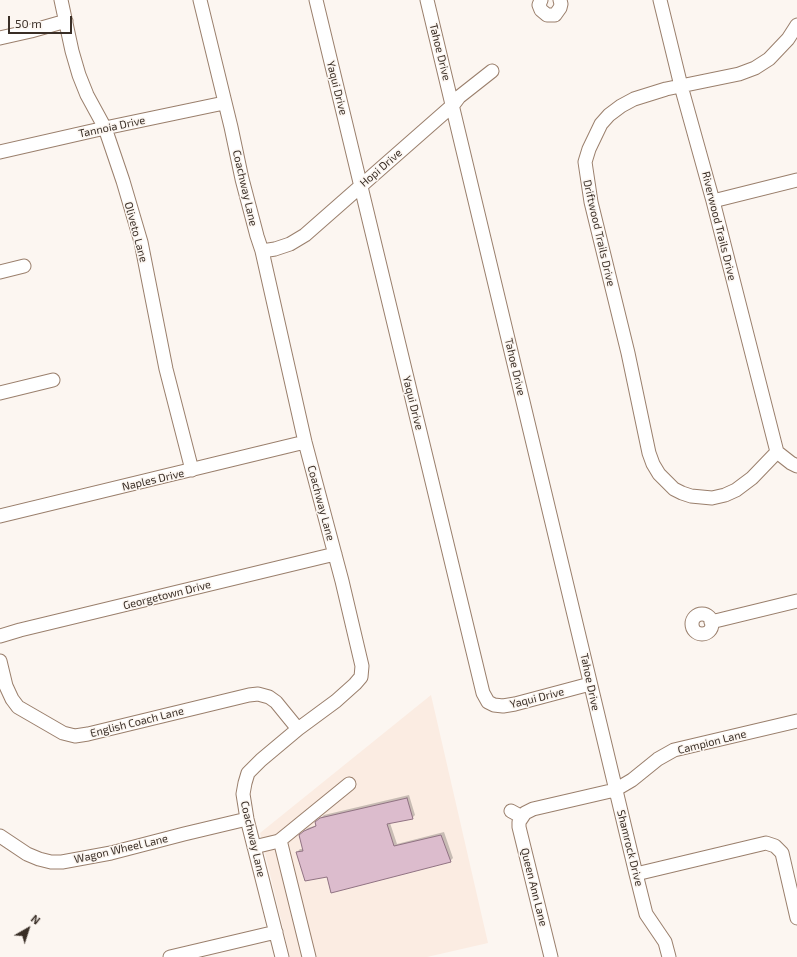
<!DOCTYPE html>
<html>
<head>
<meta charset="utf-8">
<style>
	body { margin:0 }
	#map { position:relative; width:797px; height:957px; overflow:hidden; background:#fcf6f1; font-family:"Exo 2",sans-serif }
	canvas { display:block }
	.north { position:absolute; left:8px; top:909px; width:40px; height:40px; -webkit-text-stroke:3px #fcf6f1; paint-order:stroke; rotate:39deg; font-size:11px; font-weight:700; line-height:16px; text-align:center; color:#392e26 }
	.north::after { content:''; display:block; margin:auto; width:14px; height:18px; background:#392e26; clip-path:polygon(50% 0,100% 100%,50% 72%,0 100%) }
	.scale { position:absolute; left:8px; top:16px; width:64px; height:18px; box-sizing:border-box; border:2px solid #392e26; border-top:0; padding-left:5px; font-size:12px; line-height:14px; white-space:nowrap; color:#392e26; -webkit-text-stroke:3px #fcf6f1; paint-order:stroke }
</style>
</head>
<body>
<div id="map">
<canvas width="797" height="957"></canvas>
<div class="north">N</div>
<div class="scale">50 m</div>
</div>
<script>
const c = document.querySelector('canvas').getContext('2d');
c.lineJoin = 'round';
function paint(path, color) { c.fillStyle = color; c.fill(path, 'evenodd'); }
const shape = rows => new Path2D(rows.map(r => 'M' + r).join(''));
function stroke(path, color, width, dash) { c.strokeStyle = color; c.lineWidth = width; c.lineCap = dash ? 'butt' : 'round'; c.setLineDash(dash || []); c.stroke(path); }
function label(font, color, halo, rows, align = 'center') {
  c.font = font + ' "Exo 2",sans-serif'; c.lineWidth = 3; c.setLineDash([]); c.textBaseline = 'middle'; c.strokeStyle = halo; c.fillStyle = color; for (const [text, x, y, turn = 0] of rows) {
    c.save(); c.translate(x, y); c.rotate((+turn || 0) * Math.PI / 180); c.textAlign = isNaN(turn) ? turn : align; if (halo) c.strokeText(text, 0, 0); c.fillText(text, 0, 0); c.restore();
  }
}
paint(shape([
	[431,695,488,943,427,957,290,957,260,833]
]), '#fbece2');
paint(shape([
	[409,795,415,815,412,818,390,823,397,844,444,832,453,858,450,861,327,876,297,852,300,849,303,849,303,832,308,828,317,825,320,819,324,815]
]), '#0003');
const building = shape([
	[407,798,413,819,387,824,394,846,441,835,451,862,331,893,327,877,305,881,296,852,303,851,299,835,304,831,316,826,315,822,320,818,407,798]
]);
paint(building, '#dcbccd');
stroke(building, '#917383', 1);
const minor = shape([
	[61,0,72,51,79,75,87,95,105,128,123,181,141,242,166,369,192,470],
	[200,0,231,127,242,179,257,236,262,251,305,442,342,581,362,666,361,677,355,684,336,701,298,729,261,760,248,773,245,783,243,794,247,819,282,957],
	[316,0,483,693,488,702,494,705,503,706,515,704,590,684],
	[427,0,636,874,646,914,665,942,669,957],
	[541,0,539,5,541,10,547,15,555,15,560,8,561,4,560,0],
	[660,0,681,86,713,201,777,452],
	[0,38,31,31,66,21],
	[0,152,105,128,224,103],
	[713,201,797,180],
	[262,251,275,249,290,244,305,235,453,105,459,97,492,71],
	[0,272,24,266],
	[0,393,53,380],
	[777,452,752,478,736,490,725,495,712,498,691,496,682,493,674,489,659,474,653,464,649,453,628,353,591,202,585,162,589,149,601,124,609,115,621,106,634,99,666,89,739,74,755,68,769,59,788,39,797,25],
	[777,452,791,463,797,466],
	[0,516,305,442],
	'692 624a10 10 0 1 1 20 0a10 10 0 1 1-20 0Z',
	[711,622,797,601],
	[0,636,20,630,335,554],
	[0,661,6,686,12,699,18,707,63,733,75,736,88,734,249,695,258,694,269,697,276,702,298,729],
	[511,811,522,817],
	[0,836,27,854,39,859,51,862,62,862,111,853,184,834,247,819],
	[280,840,309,957],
	[254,847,279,841,349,784],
	[636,874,766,843,775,846,782,853,797,918],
	[170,957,276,932],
	[551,957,519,827,519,822,525,813,533,809,615,790,632,780,658,759,674,750,797,721]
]);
stroke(minor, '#9a7f6c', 15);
stroke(minor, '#fff', 13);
label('11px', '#392e26', '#fcf6f1', [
	["Tahoe Drive",440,52,76],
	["Yaqui Drive",337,88,76],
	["Tannoia Drive",112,127,-12],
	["Hopi Drive",381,168,-41],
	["Coachway Lane",245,188,77],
	["Riverwood Trails Drive",719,226,76],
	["Oliveto Lane",136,232,75],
	["Driftwood Trails Drive",599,233,77],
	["Tahoe Drive",515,367,77],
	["Yaqui Drive",413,403,76],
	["Naples Drive",153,480,-13],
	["Coachway Lane",321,503,75],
	["Georgetown Drive",167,595,-14],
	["Tahoe Drive",590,682,78],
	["Yaqui Drive",537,698,-14],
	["English Coach Lane",137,722,-14],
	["Campion Lane",712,742,-14],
	["Coachway Lane",253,839,77],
	["Shamrock Drive",630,848,76],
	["Wagon Wheel Lane",121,849,-13],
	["Queen Ann Lane",534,887,76]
]);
</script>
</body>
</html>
